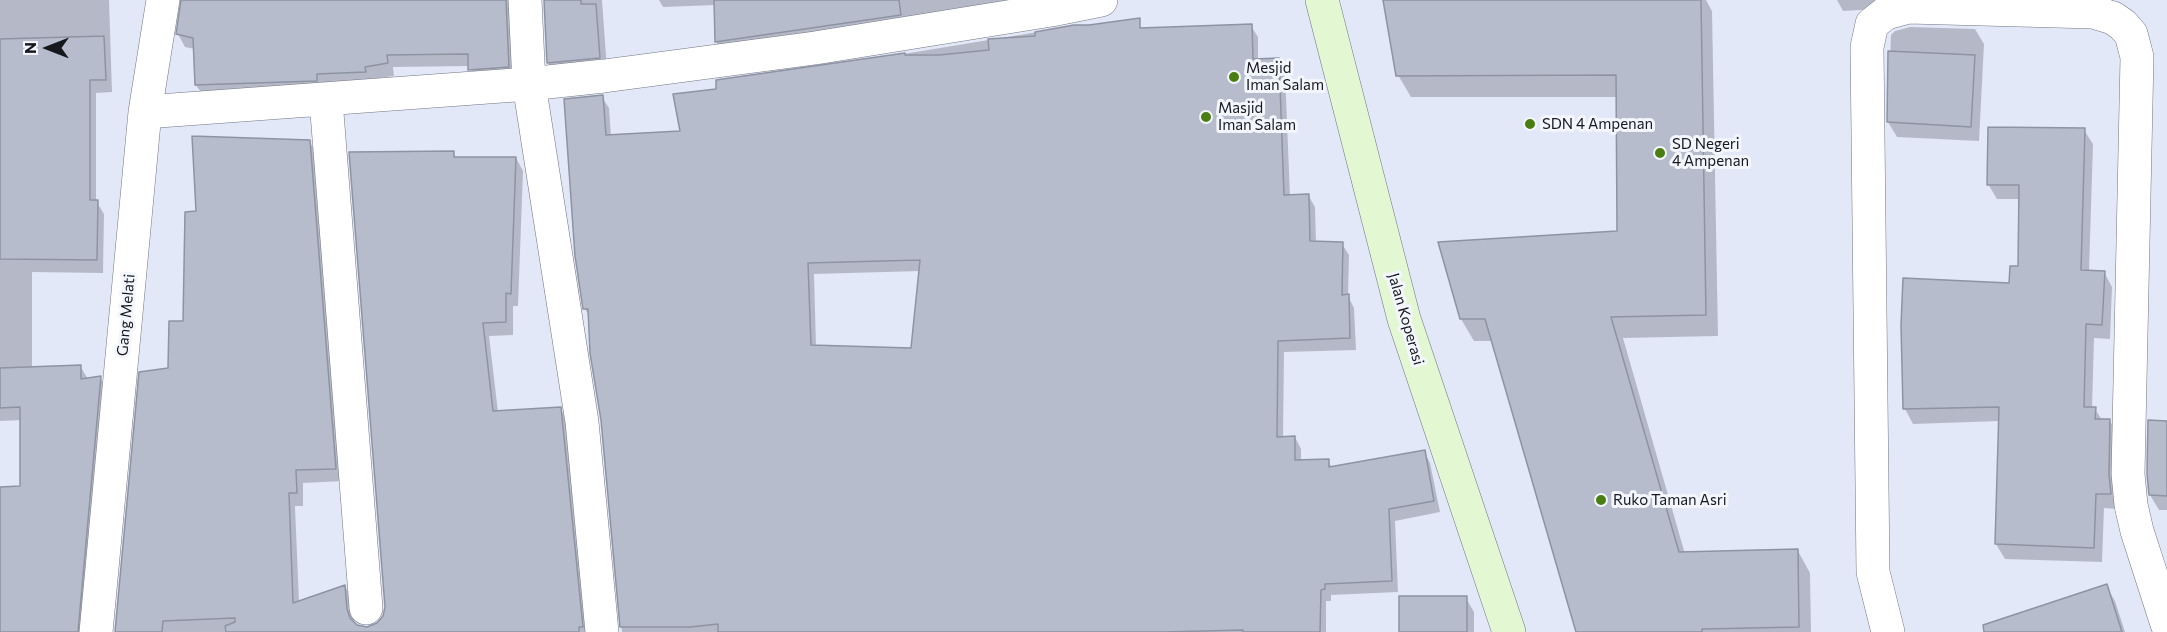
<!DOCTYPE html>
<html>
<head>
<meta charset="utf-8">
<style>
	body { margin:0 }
	#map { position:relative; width:2167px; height:632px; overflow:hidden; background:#e3e8f9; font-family:Commissioner,sans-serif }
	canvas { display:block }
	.north { position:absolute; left:18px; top:18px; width:60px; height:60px; -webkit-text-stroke:4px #f3f6fc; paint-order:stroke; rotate:270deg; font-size:16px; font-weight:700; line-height:24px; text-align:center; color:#16181e }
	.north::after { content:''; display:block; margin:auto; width:21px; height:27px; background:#16181e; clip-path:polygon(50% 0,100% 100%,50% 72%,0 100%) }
</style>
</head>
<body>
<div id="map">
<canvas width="2167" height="632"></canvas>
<div class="north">N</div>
</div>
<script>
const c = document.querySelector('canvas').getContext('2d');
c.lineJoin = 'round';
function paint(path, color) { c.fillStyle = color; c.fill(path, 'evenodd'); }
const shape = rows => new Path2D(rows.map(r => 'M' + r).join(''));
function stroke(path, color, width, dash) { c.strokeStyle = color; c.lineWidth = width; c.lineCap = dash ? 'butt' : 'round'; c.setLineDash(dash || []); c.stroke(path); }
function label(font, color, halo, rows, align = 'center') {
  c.font = font + ' Commissioner,sans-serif'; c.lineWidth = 6; c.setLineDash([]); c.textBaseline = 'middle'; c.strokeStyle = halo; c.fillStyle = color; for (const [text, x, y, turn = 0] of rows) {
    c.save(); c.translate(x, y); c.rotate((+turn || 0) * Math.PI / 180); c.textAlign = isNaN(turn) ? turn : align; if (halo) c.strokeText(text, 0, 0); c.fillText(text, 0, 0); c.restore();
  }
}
paint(shape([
	[0,0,109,0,112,92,96,93,96,201,104,214,103,273,32,272,32,368,80,366,88,379,100,378,108,390,85,632,0,632,0,506,22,500,22,420,0,421],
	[183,0,519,0,516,79,477,82,470,66,393,67,394,76,371,79,204,97,196,85,195,49,185,47,178,34],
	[545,0,602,0,607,70,556,75,548,63],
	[659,0,1041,0,724,54,716,42,716,5,663,7],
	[1385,0,1706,0,1712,11,1718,336,1623,338,1685,554,1798,551,1810,573,1811,632,1578,632,1493,341,1474,341,1461,319,1618,232,1618,97,1411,97,1398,75],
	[1837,0,2026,0,1843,11],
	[1074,26,1140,29,1251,26,1258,37,1258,61,1279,60,1285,72,1290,196,1308,195,1315,207,1316,243,1342,244,1349,255,1348,296,1354,308,1356,350,1284,352,1283,438,1295,437,1301,449,1301,462,1328,461,1332,468,1424,451,1430,463,1440,512,1395,521,1398,592,1331,595,1331,601,1326,601,1326,632,622,632,602,420,590,317,585,309,602,97,609,108,611,136,682,133,717,90,818,68],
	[921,271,912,350,816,346,814,274],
	[1910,27,1975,29,1984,44,1979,141,1897,137,1888,122,1891,35,1895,31],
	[2084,130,2093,144,2089,272,2104,272,2112,287,2110,339,2094,338,2092,409,2095,409,2102,420,2110,421,2118,436,2119,509,2104,508,2102,562,2005,559,1996,544,2000,421,1913,424,1905,409,1902,325,2010,284,2019,268,2020,199,1997,199,1988,184],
	[309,141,317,154,343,481,303,483,303,506,295,506,299,602,345,586,352,599,354,623,358,627,368,628,377,625,384,617,453,153,456,158,516,158,523,171,518,306,513,306,513,335,489,336,498,412,560,408,567,421,588,632,116,632,169,369,185,322,197,213],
	[2167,422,2167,510,2159,510,2150,495],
	[2106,586,2115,601,2125,632,2037,632],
	[1466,598,1474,612,1474,632,1400,632]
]), '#0003');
const building = shape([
	[181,0,506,0,509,67,468,70,468,54,387,55,388,63,365,67,366,72,317,74,317,81,195,85,193,38,176,34,181,0],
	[544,0,581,0,581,4,596,4,600,58,547,63,544,0],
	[714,0,899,0,901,15,715,42,714,0],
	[1383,0,1701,0,1706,315,1611,317,1679,552,1798,549,1799,627,1702,629,1702,632,1576,632,1485,319,1460,319,1438,242,1617,231,1616,75,1396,76,1383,0],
	[1140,18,1140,28,1252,24,1253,59,1279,58,1284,195,1309,194,1310,241,1343,242,1342,295,1349,294,1350,338,1278,341,1277,437,1295,436,1295,460,1329,459,1329,467,1425,450,1434,501,1389,509,1392,581,1325,584,1325,589,1321,590,1320,632,1243,632,1243,630,1164,632,718,632,718,624,690,627,620,627,601,420,590,353,588,309,583,309,575,256,564,99,603,95,606,135,680,131,673,94,716,89,716,80,905,53,905,55,939,55,989,50,988,39,1035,36,1035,32,1074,25,1089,25,1140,18],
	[920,260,911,348,811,345,808,263,920,260],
	[104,36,106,80,90,80,90,200,98,200,97,260,0,259,0,39,104,36],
	[1888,51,1975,55,1971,127,1887,122,1888,51],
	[1988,127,2085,128,2081,270,2105,271,2102,325,2086,324,2084,407,2096,407,2095,419,2110,419,2109,474,2111,494,2096,494,2094,548,1995,544,1999,407,1903,409,1901,325,1903,278,2009,283,2010,266,2018,266,2019,185,1987,185,1988,127],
	[192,136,310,140,336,469,296,470,297,493,289,493,293,603,345,585,347,609,350,618,357,625,367,627,377,623,383,616,385,607,349,152,454,151,454,157,516,157,511,294,506,293,506,322,483,323,493,411,561,407,583,627,579,627,579,632,226,632,225,626,235,622,235,618,163,621,162,632,115,632,139,372,168,368,169,321,183,321,185,212,196,211,192,136],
	[81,365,81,379,101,376,78,632,0,632,0,487,20,486,20,407,0,408,0,368,81,365],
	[2148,420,2167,421,2167,496,2149,495,2147,473,2148,420],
	[2107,584,2122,632,1984,632,1983,625,2107,584],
	[1399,596,1467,596,1467,632,1399,632,1399,596]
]);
paint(building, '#b7bccd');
stroke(building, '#8e93a2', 1.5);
const street = shape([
	[525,0,529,84,582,422,602,632],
	[326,100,366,608],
	[145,112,529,84,604,76,815,48,1051,10,1101,0],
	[96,632,145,112,163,0],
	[1888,632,1873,572,1867,47,1872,24,1886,13,1908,7,2093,12,2113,18,2123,25,2131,34,2137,57,2128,474,2131,505,2137,531,2167,624]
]);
const secondary = shape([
	[1322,0,1404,319,1509,632]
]);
stroke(street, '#717584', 34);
stroke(secondary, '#717584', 34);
stroke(street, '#fff', 33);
stroke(secondary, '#e2f7d2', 33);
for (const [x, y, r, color] of [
	[1234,77,6,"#4a7e12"],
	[1206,117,6,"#4a7e12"],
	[1530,124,6,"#4a7e12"],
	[1660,153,6,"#4a7e12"],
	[1601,500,6,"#4a7e12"]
]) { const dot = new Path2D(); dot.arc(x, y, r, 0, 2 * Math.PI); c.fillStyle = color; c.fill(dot); stroke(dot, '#f3f6fc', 2); }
label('15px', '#16181e', '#f3f6fc', [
	["Mesjid",1246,68],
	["Iman Salam",1246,85],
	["Masjid",1218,108],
	["Iman Salam",1218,125],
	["SDN 4 Ampenan",1542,124],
	["SD Negeri",1672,144],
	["4 Ampenan",1672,161],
	["Ruko Taman Asri",1613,500]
], 'left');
label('15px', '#16181e', '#f3f6fc', [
	["Gang Melati",126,315,-85],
	["Jalan Koperasi",1406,319,74]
]);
</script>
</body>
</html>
